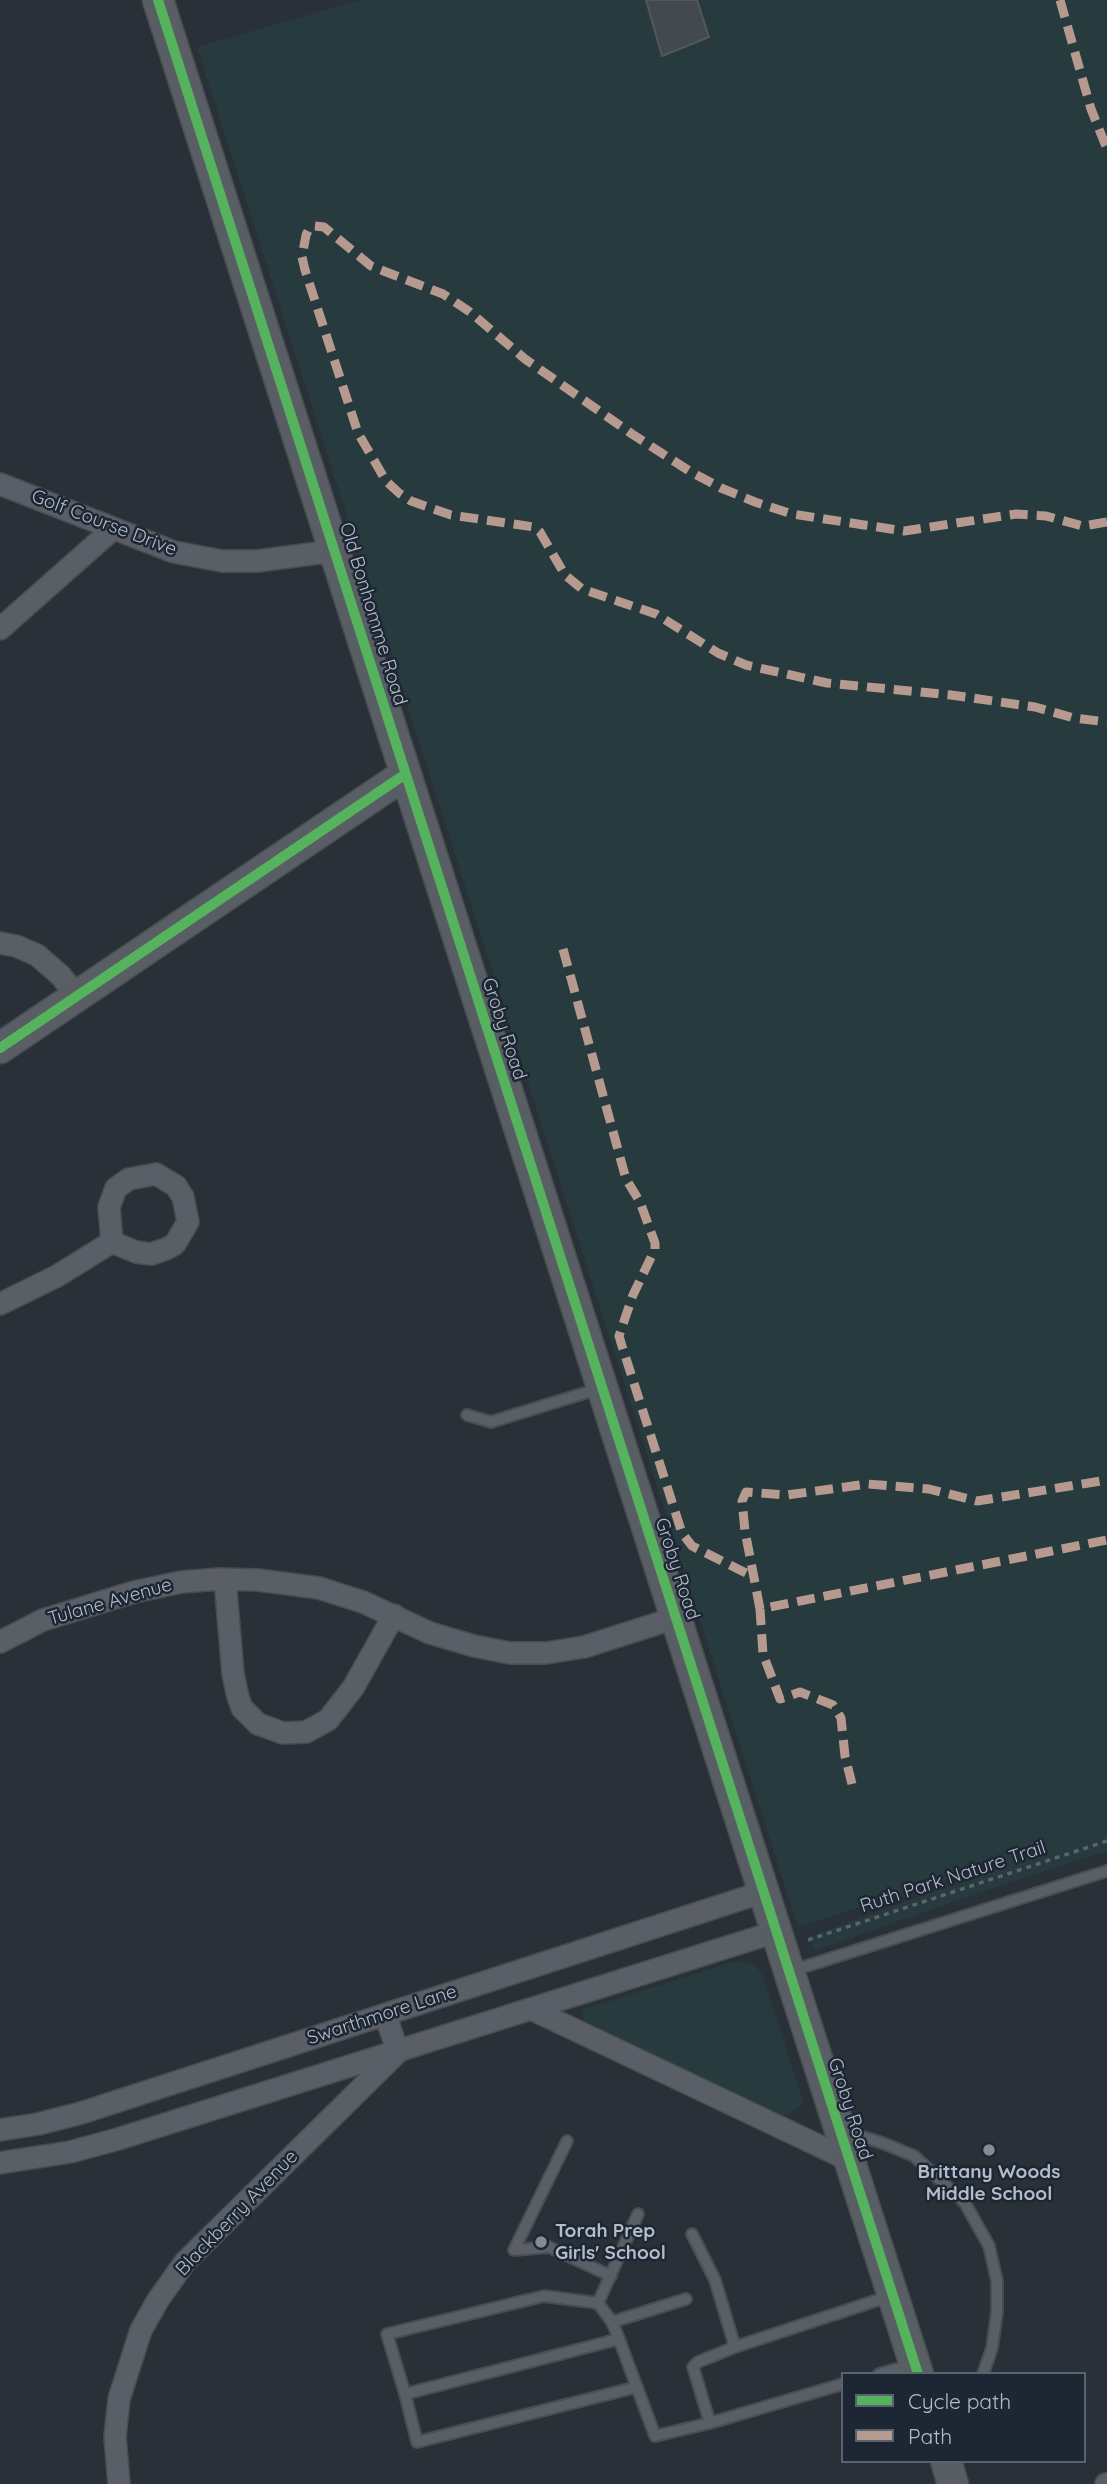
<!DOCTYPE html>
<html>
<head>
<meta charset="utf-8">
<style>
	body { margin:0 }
	#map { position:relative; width:1107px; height:2484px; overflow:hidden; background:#2a3038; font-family:Quicksand,sans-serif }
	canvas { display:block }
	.legend { position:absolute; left:841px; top:2372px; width:245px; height:91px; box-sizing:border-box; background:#1d2633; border:2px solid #59626f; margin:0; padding:9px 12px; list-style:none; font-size:21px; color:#b4bcc9 }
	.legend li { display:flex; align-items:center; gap:14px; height:35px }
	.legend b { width:35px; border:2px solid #59626f }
</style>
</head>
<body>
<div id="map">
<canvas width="1107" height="2484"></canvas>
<ul class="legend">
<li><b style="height:9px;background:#56b35d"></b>Cycle path</li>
<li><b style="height:9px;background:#b69a8f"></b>Path</li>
</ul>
</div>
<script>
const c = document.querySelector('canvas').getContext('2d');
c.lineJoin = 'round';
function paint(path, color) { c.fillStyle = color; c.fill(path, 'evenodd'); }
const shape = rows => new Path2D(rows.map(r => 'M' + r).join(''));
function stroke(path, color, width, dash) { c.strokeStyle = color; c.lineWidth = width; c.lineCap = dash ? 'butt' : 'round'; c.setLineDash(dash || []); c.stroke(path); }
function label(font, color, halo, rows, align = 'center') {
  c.font = font + ' Quicksand,sans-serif'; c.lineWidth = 5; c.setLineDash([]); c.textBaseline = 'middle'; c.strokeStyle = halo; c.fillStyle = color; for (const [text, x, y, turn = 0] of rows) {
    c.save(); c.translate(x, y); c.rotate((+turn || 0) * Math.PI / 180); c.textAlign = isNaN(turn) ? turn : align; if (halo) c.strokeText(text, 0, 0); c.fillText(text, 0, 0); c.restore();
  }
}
paint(shape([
	[360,0,1107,0,1107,1851,999,1886,814,1951,811,1936,975,1876,973,1871,798,1927,197,47],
	[736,1961,754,1964,762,1974,804,2103,785,2117,773,2116,584,2020,582,2013,585,2009]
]), '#273a3e');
const building = shape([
	[646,0,697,0,709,37,662,56,646,0]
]);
paint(building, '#444950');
stroke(building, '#52575f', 2);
const lane = shape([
	[467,1415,491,1422,601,1388],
	[791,1971,1107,1871],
	[845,2131,885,2144,914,2156,965,2203,989,2246,997,2281,997,2312,992,2348,983,2374],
	[567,2141,514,2250,549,2247,611,2276],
	[692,2234,715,2280,735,2347],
	[598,2303,638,2214],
	[612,2322,686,2299],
	[619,2339,612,2322,598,2303,544,2296,387,2334,405,2394,619,2339,655,2436,710,2423],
	[879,2374,914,2364],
	[843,2384,710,2423,693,2367,698,2362,735,2347,890,2296],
	[405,2394,417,2442,637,2387]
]);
const street = shape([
	[0,484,174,552,222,561,257,561,334,551],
	[0,629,113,529],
	[0,943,16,946,37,955,61,976,76,995],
	[156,1174,176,1186,183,1197,188,1222,175,1244,166,1249,151,1254,136,1252,112,1242,109,1207,116,1188,129,1179,156,1174],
	[0,1304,57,1276,112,1242],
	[225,1579,233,1674,238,1697,242,1708,258,1724,283,1733,306,1732,328,1720,353,1688,394,1615],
	[0,1642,43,1620,134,1592,181,1582,220,1579,258,1580,319,1588,363,1602,430,1633,474,1646,510,1653,546,1653,584,1647,675,1618],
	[531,2009,849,2160],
	[0,2130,38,2124,81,2113,763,1892],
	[0,2163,70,2152,118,2139,775,1932],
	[119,2484,115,2437,119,2399,141,2330,158,2300,185,2262,398,2052,385,2014],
	[1106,2484,1107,2484]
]);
const secondary = shape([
	[158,0,918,2374],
	[0,1048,404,775],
	[946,2461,953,2484]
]);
stroke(lane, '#484c53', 14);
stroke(street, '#484c53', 24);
stroke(secondary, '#484c53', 33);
stroke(shape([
	[808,1940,1107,1841]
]), '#5d636a', 3.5, [5, 5]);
stroke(lane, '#5a5e66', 10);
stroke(street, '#5a5e66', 21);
stroke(secondary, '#595d64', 30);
stroke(shape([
	[1060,0,1091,109,1107,149],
	[1107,522,1083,526,1046,516,1016,514,904,531,792,514,755,502,721,488,691,472,632,434,525,359,470,312,443,294,371,266,324,227,314,226,309,229,306,235,302,257,305,270,358,433,386,481,399,493,411,501,451,515,534,527,540,532,565,575,582,589,656,614,718,653,746,665,827,683,951,695,1035,707,1074,718,1107,722],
	[563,949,626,1179,640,1202,655,1243,655,1249,633,1295,619,1336,622,1346,682,1533,692,1546,754,1577],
	[760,1609,745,1531,742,1501,746,1492,787,1495,867,1484,929,1489,977,1501,1107,1480],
	[852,1784,845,1756,841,1718,833,1705,800,1692,780,1699,763,1654,760,1609,1107,1540]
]), '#b69a8f', 9, [18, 9]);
stroke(shape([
	[158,0,918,2374],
	[0,1048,404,775]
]), '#56b35d', 10);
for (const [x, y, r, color] of [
	[989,2150,7,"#848b96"],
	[541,2242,7,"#848b96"]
]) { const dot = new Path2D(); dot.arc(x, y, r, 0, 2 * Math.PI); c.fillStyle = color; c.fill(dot); stroke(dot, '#1d2633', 2.5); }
label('19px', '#b4bcc9', '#1d2633', [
	["Golf Course Drive",104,523,21],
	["Old Bonhomme Road",373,614,73],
	["Groby Road",504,1029,72],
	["Groby Road",677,1569,72],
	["Tulane Avenue",110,1602,-16],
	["Ruth Park Nature Trail",953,1877,-18],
	["Swarthmore Lane",382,2015,-18],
	["Groby Road",850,2109,72],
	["Blackberry Avenue",237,2213,-46]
]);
label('bold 19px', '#b4bcc9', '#1d2633', [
	["Brittany Woods",989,2172],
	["Middle School",989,2194],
	["Torah Prep",555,2231,"left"],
	["Girls' School",555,2253,"left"]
]);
</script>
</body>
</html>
